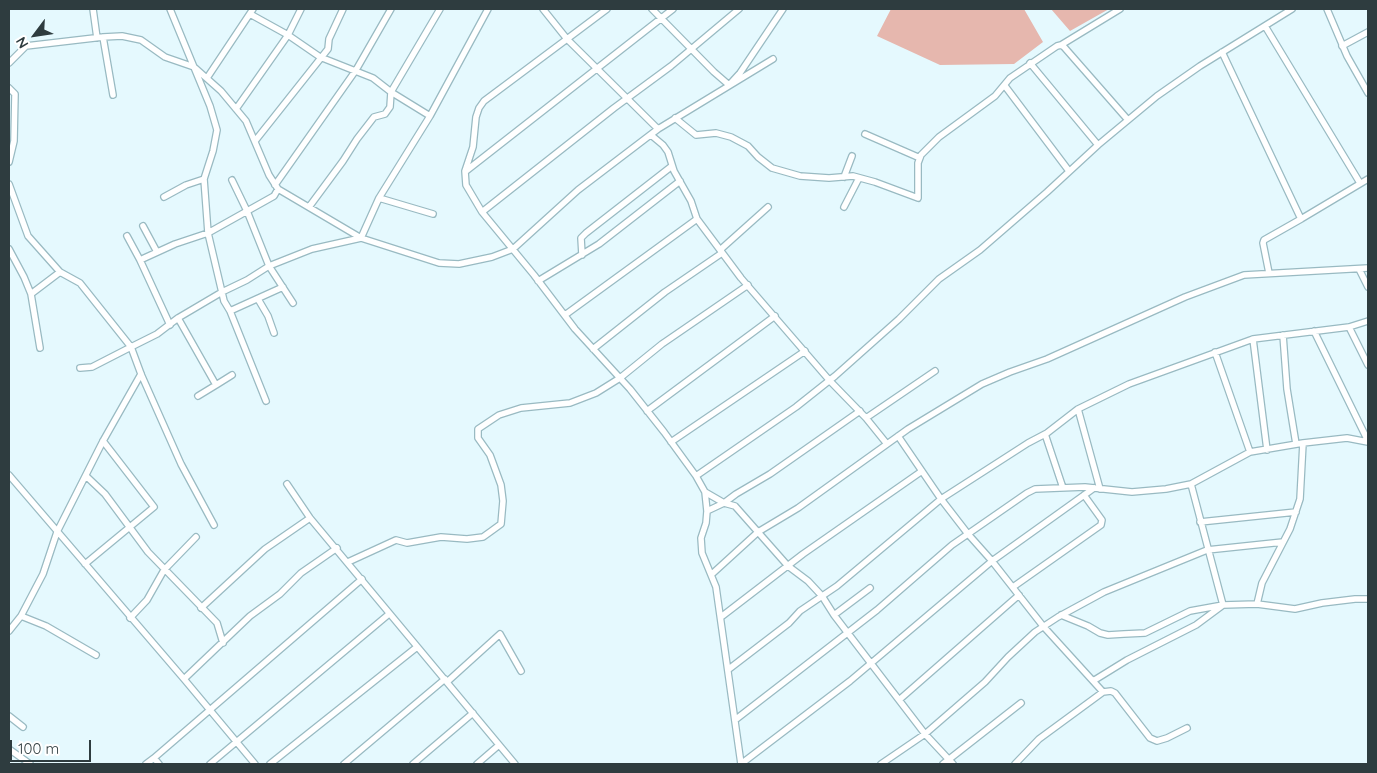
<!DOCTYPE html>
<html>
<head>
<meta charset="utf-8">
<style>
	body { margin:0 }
	#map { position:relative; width:1377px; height:773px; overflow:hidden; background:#e5f9fe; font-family:Quicksand,sans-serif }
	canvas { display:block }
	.frame { position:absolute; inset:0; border:10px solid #2e3c3f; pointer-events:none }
	.north { position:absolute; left:10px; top:10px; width:50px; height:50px; -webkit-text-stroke:4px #fff; paint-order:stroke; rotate:239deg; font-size:14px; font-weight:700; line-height:20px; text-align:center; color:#2e3c3f }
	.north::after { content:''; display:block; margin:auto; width:18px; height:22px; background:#2e3c3f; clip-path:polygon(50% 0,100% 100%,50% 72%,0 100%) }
	.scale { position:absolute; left:10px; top:740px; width:81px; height:22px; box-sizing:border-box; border:2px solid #2e3c3f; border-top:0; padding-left:6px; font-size:15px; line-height:18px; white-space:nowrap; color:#2e3c3f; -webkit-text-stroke:4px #fff; paint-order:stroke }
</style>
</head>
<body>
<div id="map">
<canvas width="1377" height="773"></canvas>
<div class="frame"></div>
<div class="north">N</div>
<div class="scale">100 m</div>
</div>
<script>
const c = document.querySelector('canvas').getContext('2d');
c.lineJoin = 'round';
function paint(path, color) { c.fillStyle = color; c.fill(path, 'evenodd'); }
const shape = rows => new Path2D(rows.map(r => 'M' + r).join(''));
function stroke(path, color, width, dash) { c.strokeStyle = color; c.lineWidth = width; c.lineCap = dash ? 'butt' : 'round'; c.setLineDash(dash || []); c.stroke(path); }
paint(shape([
	[891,9,1024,9,1043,42,1014,64,940,65,877,36],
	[1051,9,1109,9,1070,31]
]), '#e6b7ae');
const street = shape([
	[93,9,97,38],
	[170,9,210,106,217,130,213,151,204,179,208,233,224,301,230,311,283,287],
	[543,9,567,39,484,101,479,108,476,117,473,147,465,171,466,185,482,212,534,275,575,329,630,389,664,432,696,476,705,492,707,511,706,523,701,538,702,553,716,587,741,764],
	[607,9,567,39,658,129],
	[652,9,714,72,729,85,740,73,783,9],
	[1327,9,1347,56,1368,93],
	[250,14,288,35,320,57,373,78,391,92,430,116],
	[1265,26,1360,183],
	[103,37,113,95],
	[1061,45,1120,9],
	[1342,46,1368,32],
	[1222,52,1301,219,1368,179],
	[9,63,26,46,103,37,122,36,141,40,165,57,194,67,221,91,246,121,269,175,278,189,361,238,379,198,430,116,488,9],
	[1030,63,1098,145],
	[207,78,253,9],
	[1005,86,1069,171],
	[9,88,15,94,14,141,9,162],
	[236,109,288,35,301,9],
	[675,118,696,135,716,133,731,137,748,146,758,157,772,168,800,176,829,178,853,176,875,182,918,198,918,163,921,155,939,137,995,96,1010,78,1057,46,1061,45,1064,47,1128,120],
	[865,134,920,158],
	[651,135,663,145,668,152,674,171,691,201,697,219,741,278,830,381,866,418,887,444],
	[255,141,328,49,329,39,343,9],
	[466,171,673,9],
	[844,177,852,156],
	[232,180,247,211,269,266,293,303],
	[9,184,28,236,60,272,80,283,131,347,141,374,181,464,214,525],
	[275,185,356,70,391,9],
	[164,197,186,185,204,179],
	[379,198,433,214],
	[309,207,343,161,357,139,374,117,385,114,390,107,391,92,440,9],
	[844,207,859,178],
	[482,212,614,108,671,66,739,9],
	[143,226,157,252],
	[127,236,140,260],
	[9,249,24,277,31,294,40,348],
	[720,250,768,207],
	[582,255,581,238,586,233,672,166],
	[1359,269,1368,287],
	[1269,273,1263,243,1264,240,1301,219],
	[538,281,599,244,680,181],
	[31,294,60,272],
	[258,299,268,316,274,333],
	[230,311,266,401],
	[565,315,697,219],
	[178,318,216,385,198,396],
	[170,325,140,260,175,244,208,233,274,196,278,189],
	[1349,327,1368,365],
	[1314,331,1368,441],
	[1283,335,1287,389,1296,444],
	[1253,339,1267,450],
	[593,349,665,292,722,253],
	[1215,352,1250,452],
	[80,368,92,367,131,347,157,334,178,318,222,292,247,280,269,266,312,249,361,238,439,263,459,264,492,257,513,249,578,190,658,129,773,59],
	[216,385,232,375],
	[1078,409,1100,489],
	[647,411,775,316],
	[866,418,935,371],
	[1045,434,1063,488],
	[898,436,941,499,968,534,992,561,1043,626,1103,692],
	[671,442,805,351],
	[9,475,184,679,255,764],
	[86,476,105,494,148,552,217,623,223,643],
	[696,476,796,407,835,376,899,319,939,279,980,250,1047,192,1098,145,1157,96,1200,66,1292,9],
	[287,484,310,518,515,764],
	[705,492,724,503,736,494,770,474,860,411],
	[707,511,724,503,735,506,788,566,808,581,822,596,834,615,925,734,953,764],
	[1200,522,1296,512],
	[348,562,396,540,407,543,441,537,467,539,483,537,490,532,501,524,503,501,501,485,490,455,478,438,478,429,499,415,521,408,570,403,596,393,620,378,662,344,748,285],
	[85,564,154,507,103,441],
	[712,574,758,532,798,508,908,429,982,384,1010,372,1047,359,1185,297,1244,275,1368,268],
	[1013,587,1101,525,1102,520,1084,495],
	[1257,604,1262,583,1290,529,1300,499,1303,443],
	[201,608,265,549,310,518],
	[834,615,870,588],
	[1061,615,1088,626,1100,633,1108,635,1124,634,1145,633,1190,611,1223,605,1257,604,1295,609,1322,603,1355,599,1368,599],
	[21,616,46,626,96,655],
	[721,617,803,554,922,471],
	[130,618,147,600,164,570,196,537],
	[9,631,21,616,43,574,57,532,103,441,141,374],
	[729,669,789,623,800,611,837,586,941,499,1028,443,1047,433,1078,409,1129,384,1253,339,1349,327,1368,321],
	[184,679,250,616,280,594,301,573,337,548],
	[1093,681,1127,660,1196,625,1223,605,1191,484],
	[447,682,500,634,521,671],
	[899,700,1019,595],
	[9,716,23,727],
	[735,720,877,610,952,545,1027,493,1035,489,1085,487,1132,492,1166,489,1191,484,1250,452,1303,443,1347,438,1368,442],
	[9,749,30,764],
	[146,764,154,758],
	[159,764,154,758,362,579],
	[210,764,389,614],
	[270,764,417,647],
	[344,764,445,679],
	[413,764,473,713],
	[477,764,499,745],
	[741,764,850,681,992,561,1094,488],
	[881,764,925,734,985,682,1008,657,1035,632,1058,617,1104,592,1207,550,1283,542],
	[943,764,1021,703],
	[1015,764,1039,739,1103,692,1111,691,1115,693,1150,738,1157,741,1167,738,1187,728]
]);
stroke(street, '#99bac2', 8);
stroke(street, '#fff', 5.5);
</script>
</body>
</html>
